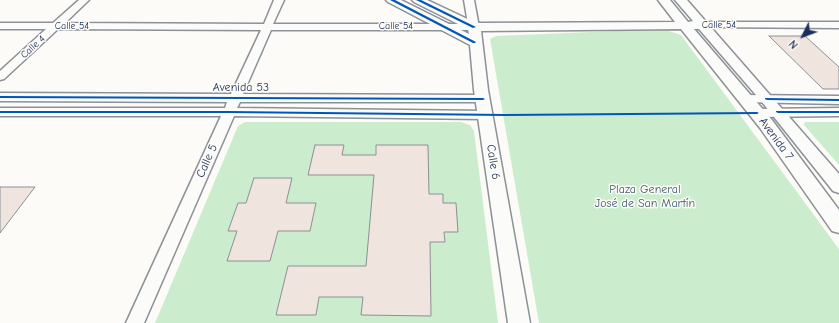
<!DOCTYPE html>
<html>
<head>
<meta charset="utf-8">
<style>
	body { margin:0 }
	#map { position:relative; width:839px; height:323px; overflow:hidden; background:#fcfbf8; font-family:"Comic Neue",sans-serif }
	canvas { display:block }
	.north { position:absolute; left:783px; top:16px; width:40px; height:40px; -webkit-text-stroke:3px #fdfcf7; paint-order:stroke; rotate:228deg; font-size:11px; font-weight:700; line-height:16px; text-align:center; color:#1b2f5e }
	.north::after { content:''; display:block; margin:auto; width:14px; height:18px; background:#1b2f5e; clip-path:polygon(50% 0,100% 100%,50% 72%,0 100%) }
</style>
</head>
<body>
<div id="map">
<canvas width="839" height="323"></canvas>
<div class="north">N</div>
</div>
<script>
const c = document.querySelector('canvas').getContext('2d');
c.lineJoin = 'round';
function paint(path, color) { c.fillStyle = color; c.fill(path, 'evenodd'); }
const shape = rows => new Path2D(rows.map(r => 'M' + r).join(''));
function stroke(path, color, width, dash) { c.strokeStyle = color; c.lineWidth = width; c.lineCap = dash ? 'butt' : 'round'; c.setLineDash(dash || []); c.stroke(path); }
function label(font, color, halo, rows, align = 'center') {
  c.font = font + ' "Comic Neue",sans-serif'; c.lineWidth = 3; c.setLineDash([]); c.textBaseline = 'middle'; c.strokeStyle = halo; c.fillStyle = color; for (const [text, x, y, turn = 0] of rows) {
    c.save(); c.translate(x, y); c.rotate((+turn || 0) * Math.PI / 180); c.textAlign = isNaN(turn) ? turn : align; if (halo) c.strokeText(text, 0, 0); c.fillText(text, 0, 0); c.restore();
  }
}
paint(shape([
	[663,29,681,35,839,249,839,323,539,323,490,39,496,36],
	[245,122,461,122,470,125,474,131,498,323,155,323,238,126],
	[805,122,839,122,839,165,804,125]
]), '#cbedcd');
const building = shape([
	[769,36,805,36,839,67,839,89,823,89,769,36],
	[315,145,344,145,342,155,376,155,376,145,428,145,429,194,443,194,443,203,456,203,458,232,444,232,445,242,430,242,431,316,361,315,363,297,319,297,316,315,276,315,288,266,366,266,374,175,308,175,315,145],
	[254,178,292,178,286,203,316,203,310,231,278,231,270,261,227,261,237,231,228,231,238,203,246,203,254,178],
	[0,187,35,187,0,233,0,187]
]);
paint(building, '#efe4de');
stroke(building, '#8c9097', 1);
const minor = shape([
	[79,0,89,0,65,23,264,24,274,0,284,0,273,24,468,24,464,0,474,0,479,27,474,30,271,30,243,94,483,95,487,96,489,99,487,102,240,102,237,108,485,111,489,112,491,115,489,118,485,119,234,116,144,323,126,323,221,116,0,116,0,108,225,108,227,102,0,101,0,93,231,94,261,30,58,29,4,79,0,80,0,71,46,29,0,29,0,23,53,23,79,0],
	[703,22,839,22,839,28,699,27,698,25,699,23,703,22],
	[745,95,839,96,839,104,741,102,739,99,741,96,745,95],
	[839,108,839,116,757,117,753,116,751,113,753,110,757,109,839,108]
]);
const major = shape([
	[386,0,401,0,469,34,468,29,414,2,412,0,427,0,476,23,675,22,658,0,670,0,688,22,693,21,675,0,687,0,839,174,839,193,833,191,762,102,699,29,694,29,772,120,839,210,839,233,832,231,760,128,681,29,481,31,488,90,530,323,508,323,474,90,470,45,388,2,386,0]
]);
stroke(minor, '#8c9097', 3);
stroke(major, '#8c9097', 3);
paint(minor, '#fbfbf9');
paint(major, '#fbfbf9');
paint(shape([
	[390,0,395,0,476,42,475,43,473,43,390,0],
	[416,0,421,0,476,27,473,28,416,0],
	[0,96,483,98,485,99,483,100,0,98,0,96],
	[765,98,839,99,839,101,767,100,765,99,765,98],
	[0,111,229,111,505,114,757,112,759,113,757,114,505,116,229,113,0,113,0,111],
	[776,111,839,111,839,113,778,113,776,112,776,111]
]), '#0057b8');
label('10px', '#1b2f5e', '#fdfcf7', [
	["Calle 54",719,25],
	["Calle 54",72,26],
	["Calle 54",396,26],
	["Calle 4",33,47,-42]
]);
label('12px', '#1b2f5e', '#fdfcf7', [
	["Avenida 53",241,88],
	["Avenida 7",776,139,54],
	["Calle 5",207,161,-66],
	["Calle 6",493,162,81]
]);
label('12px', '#3d5c71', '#fdfcf7', [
	["Plaza General",645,190],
	["José de San Martín",645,204]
]);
</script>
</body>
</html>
